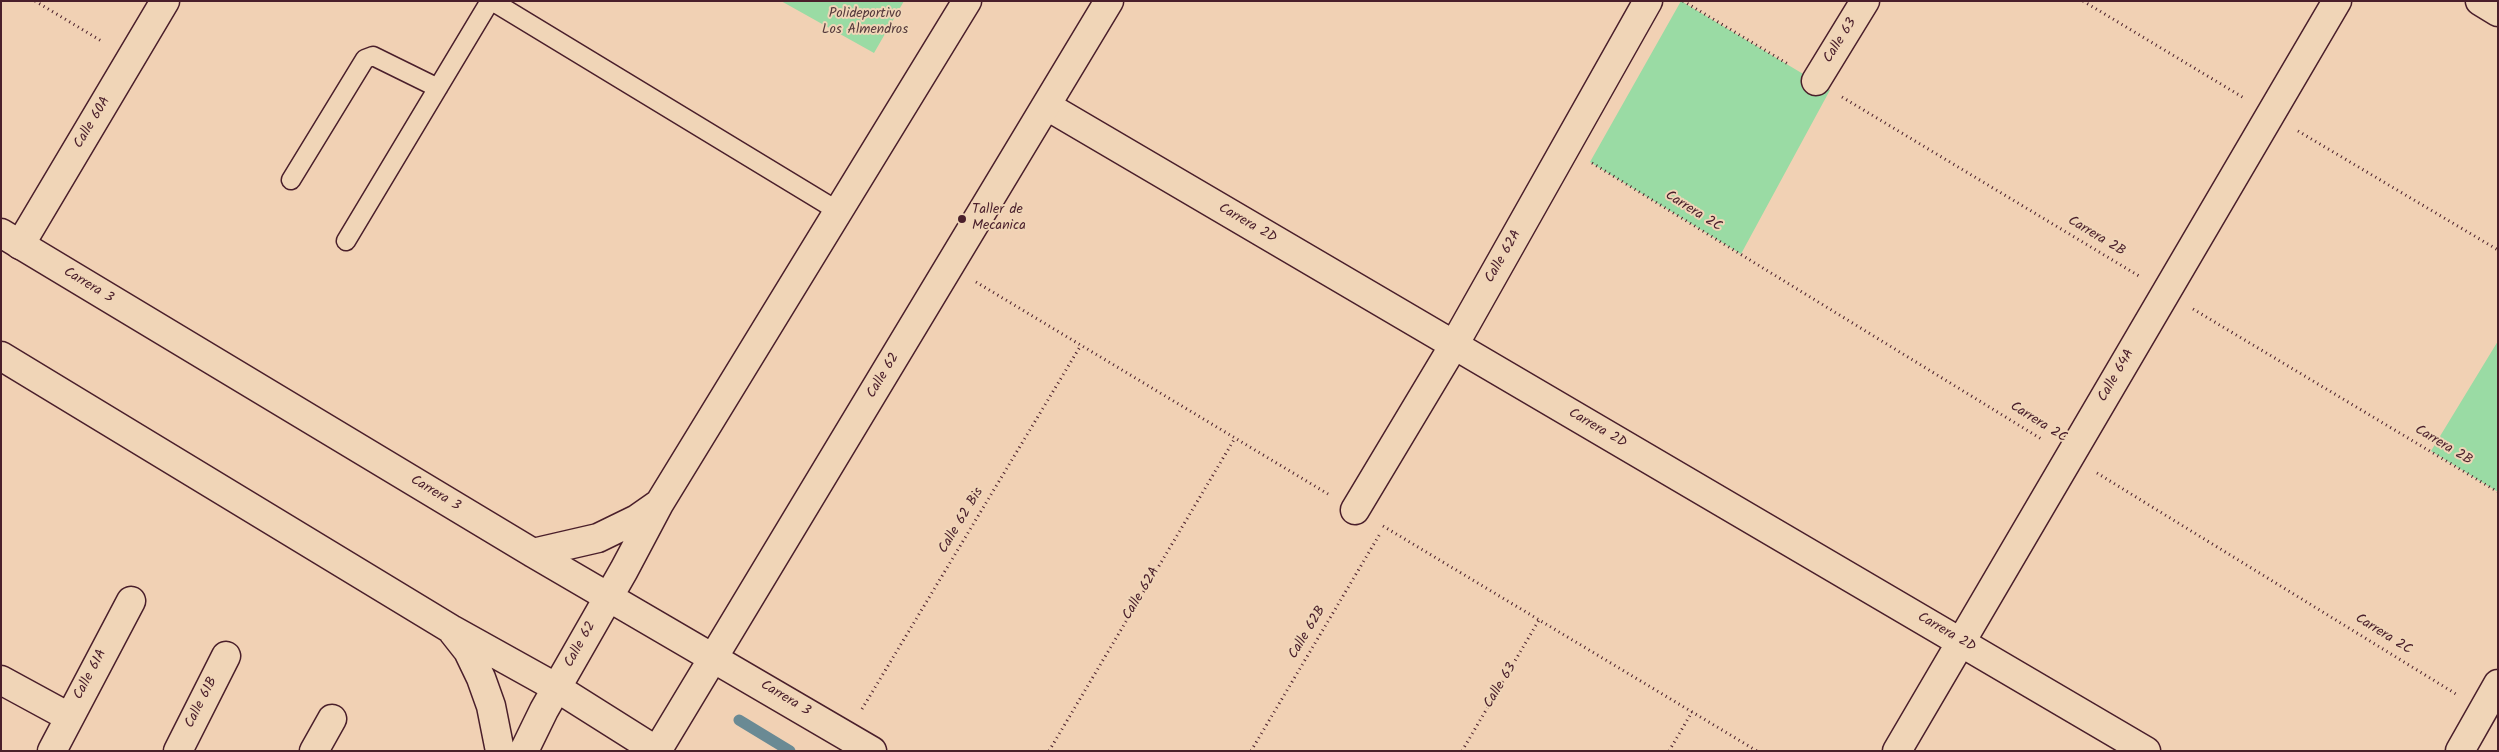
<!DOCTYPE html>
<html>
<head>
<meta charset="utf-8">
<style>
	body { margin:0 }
	#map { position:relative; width:2499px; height:752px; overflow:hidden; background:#f1d1b4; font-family:Kalam,sans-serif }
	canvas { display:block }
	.frame { position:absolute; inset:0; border:2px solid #4a1f2b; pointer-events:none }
</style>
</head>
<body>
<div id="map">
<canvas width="2499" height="752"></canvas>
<div class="frame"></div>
</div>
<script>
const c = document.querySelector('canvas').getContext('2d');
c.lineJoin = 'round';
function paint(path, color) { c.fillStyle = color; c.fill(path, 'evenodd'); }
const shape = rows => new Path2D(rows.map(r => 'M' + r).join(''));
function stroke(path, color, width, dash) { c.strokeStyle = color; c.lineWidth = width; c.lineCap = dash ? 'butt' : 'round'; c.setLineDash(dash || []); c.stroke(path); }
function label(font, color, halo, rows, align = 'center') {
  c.font = font + ' Kalam,sans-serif'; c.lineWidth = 4; c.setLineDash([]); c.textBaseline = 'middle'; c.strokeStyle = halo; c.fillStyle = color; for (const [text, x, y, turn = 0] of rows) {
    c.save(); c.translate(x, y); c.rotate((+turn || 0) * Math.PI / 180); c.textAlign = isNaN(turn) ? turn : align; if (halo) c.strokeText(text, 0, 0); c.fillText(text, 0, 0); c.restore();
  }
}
paint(shape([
	[781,1,904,1,874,53],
	[1681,1,1830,90,1741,254,1590,162],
	[2498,341,2498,492,2431,451]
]), '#9adba4');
stroke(shape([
	[739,720,790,751]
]), '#6a8a94', 11);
const lane = shape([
	[492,1,838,211],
	[291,180,365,59,373,56,438,88],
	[346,241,490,1]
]);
const street = shape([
	[1816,81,1865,1],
	[1047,106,2146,751],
	[20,245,165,1],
	[1355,510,1454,345,1648,1],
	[1,680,69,717],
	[52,751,131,601],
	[178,751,226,656],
	[314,751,332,719],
	[1897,751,2337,1],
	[2460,751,2498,684]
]);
const secondary = shape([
	[2480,1,2498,12],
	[1,233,533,553,872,751],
	[1,356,451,629,557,688,657,751],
	[533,553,598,538,637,519,657,505],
	[453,632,468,651,481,678,491,706,500,751],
	[524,751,544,710,624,570,659,504,967,1],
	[657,751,1109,1]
]);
stroke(lane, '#4a1f2b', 21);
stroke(street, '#4a1f2b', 31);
stroke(secondary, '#4a1f2b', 31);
stroke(shape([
	[35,1,103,42],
	[1683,1,1788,64],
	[2083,1,2244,98],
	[1842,97,2139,276],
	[2298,131,2498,250],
	[1592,163,2043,440],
	[976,282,1328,494],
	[2193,309,2498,492],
	[2097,473,2456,694],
	[1383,526,1757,751],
	[862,709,1081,345],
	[1049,751,1235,438],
	[1251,751,1381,532],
	[1462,751,1539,620],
	[1669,751,1692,712]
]), '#4a1f2b', 3, [1, 4]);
stroke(lane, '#f0d5b7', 18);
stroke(street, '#f0d5b7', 28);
stroke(secondary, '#f0d5b7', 28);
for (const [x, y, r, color] of [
	[962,219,5,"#4a1f2b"]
]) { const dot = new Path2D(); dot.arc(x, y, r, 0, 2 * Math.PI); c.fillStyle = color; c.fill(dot); stroke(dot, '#f0d5b7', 2); }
label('14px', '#563b3d', '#f0d5b7', [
	["Polideportivo",865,15],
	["Los Almendros",865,31]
]);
label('14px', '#4a1f2b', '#f0d5b7', [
	["Calle 63",1841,41,-58],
	["Calle 60A",93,123,-59],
	["Carrera 2C",1693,212,32],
	["Carrera 2D",1247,224,30],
	["Carrera 2B",2096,237,31],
	["Calle 62A",1504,257,-60],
	["Carrera 3",88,286,31],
	["Calle 62",884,376,-59],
	["Calle 64A",2117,376,-60],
	["Carrera 2C",2038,423,32],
	["Carrera 2D",1597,429,30],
	["Carrera 2B",2443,446,31],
	["Carrera 3",435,494,31],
	["Calle 62 Bis",962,521,-59],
	["Calle 62A",1142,594,-59],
	["Calle 62B",1308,633,-59],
	["Carrera 2D",1946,633,30],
	["Carrera 2C",2383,635,32],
	["Calle 62",581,645,-61],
	["Calle 61A",91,675,-62],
	["Calle 63",1501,686,-59],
	["Carrera 3",785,699,31],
	["Calle 61B",202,703,-63]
]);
label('14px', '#4a1f2b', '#f0d5b7', [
	["Taller de",972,211],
	["Mecanica",972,227]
], 'left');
</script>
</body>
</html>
